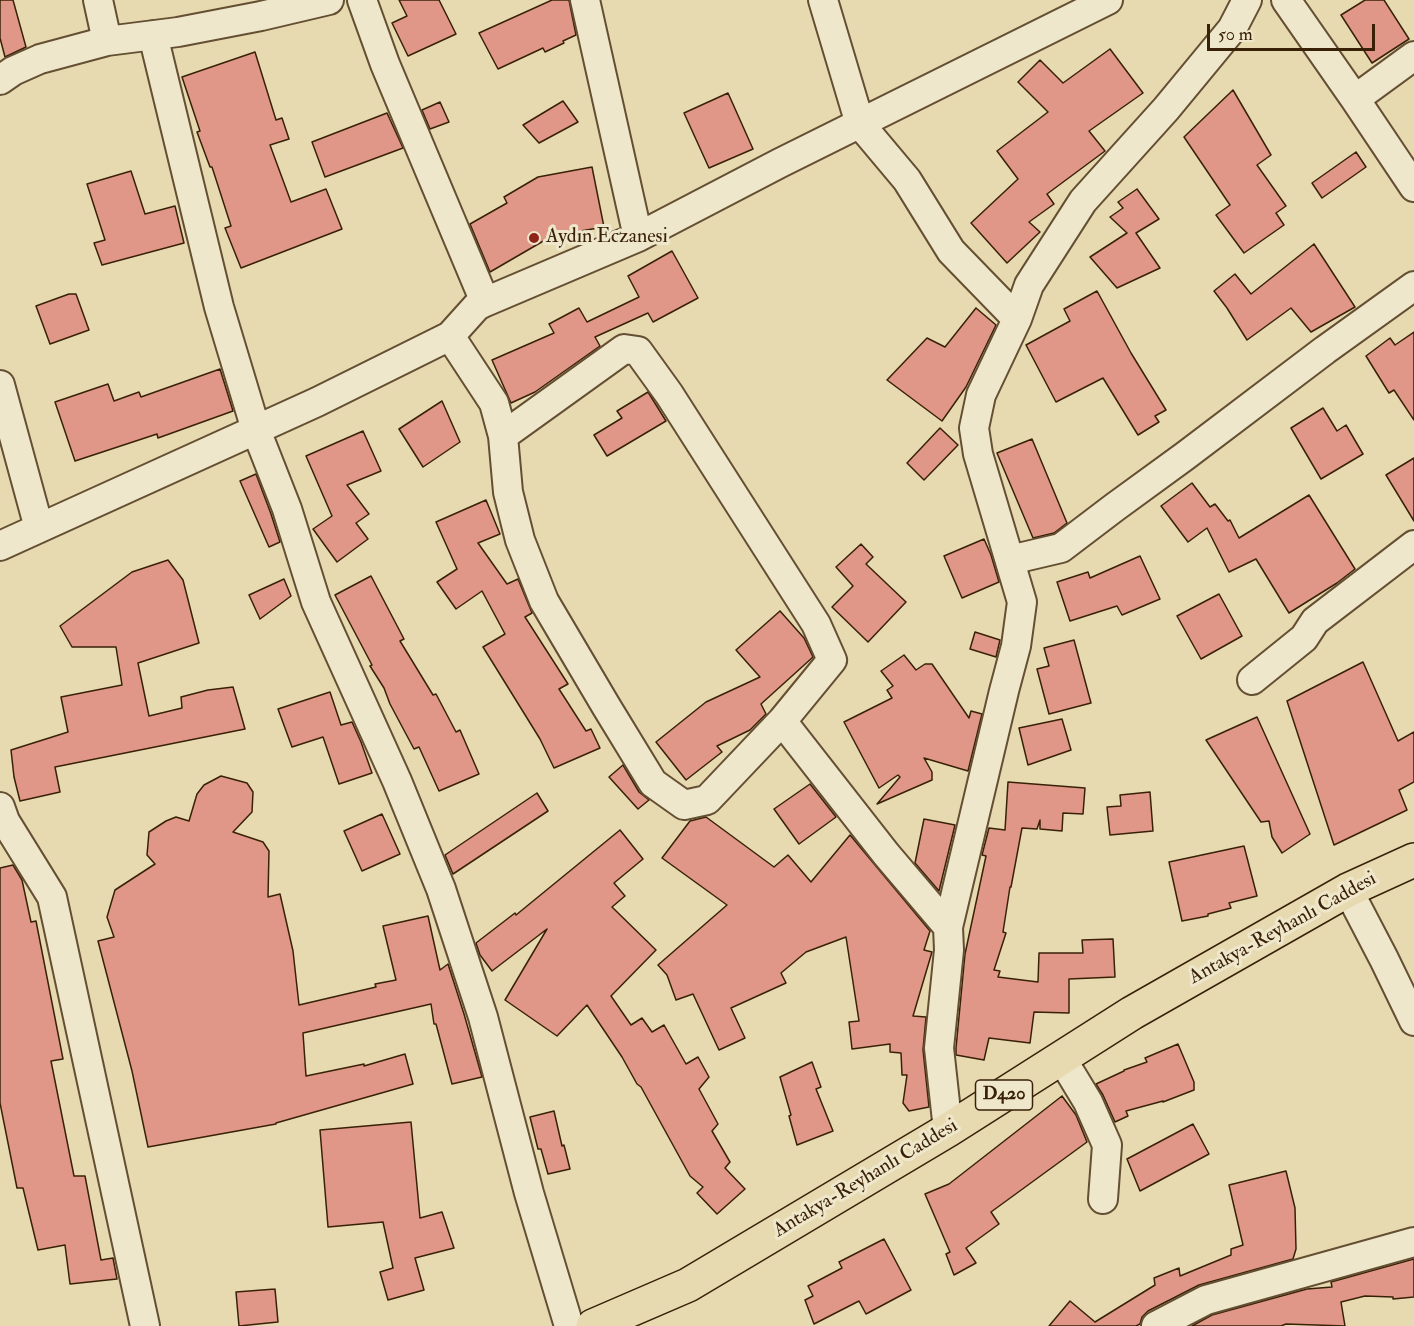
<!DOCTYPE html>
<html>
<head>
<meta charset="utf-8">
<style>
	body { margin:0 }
	#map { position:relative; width:1414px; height:1326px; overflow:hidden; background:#e7dab0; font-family:"IM FELL Double Pica",serif }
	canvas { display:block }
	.scale { position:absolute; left:1207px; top:24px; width:168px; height:27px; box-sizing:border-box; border:3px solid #392108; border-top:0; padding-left:8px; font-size:18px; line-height:21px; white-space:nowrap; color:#392108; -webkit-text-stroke:4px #efe7cc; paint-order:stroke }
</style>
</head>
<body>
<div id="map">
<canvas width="1414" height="1326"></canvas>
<div class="scale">50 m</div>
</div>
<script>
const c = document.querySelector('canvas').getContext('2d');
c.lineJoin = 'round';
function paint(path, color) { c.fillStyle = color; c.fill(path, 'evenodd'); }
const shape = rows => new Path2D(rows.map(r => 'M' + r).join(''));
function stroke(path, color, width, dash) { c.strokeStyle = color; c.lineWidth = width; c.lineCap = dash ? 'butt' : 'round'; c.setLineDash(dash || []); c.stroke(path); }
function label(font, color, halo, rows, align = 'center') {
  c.font = font + ' "IM FELL Double Pica",serif'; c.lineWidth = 6; c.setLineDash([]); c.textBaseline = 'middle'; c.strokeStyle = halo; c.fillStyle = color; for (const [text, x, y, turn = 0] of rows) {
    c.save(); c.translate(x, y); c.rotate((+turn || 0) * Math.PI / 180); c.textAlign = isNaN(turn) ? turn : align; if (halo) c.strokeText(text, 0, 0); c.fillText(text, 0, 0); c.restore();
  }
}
const building = shape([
	[0,0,13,0,26,47,5,57,0,38,0,0],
	[399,0,439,0,456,34,408,56,392,23,407,16,399,0],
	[552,0,569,0,576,35,563,41,564,43,545,52,543,48,498,69,479,33,552,0],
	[1365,0,1384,0,1409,39,1372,63,1341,15,1365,0],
	[1110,49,1143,93,1089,131,1105,151,1047,194,1054,204,1029,222,1040,232,1007,263,971,223,1018,179,997,151,1048,112,1018,82,1040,60,1063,83,1110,49],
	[255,52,276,120,282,118,289,139,270,145,291,202,326,189,342,229,241,268,225,228,231,226,212,167,210,167,197,132,200,131,182,77,255,52],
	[1233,90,1271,155,1257,165,1286,206,1276,213,1284,225,1244,253,1216,215,1230,205,1184,137,1233,90],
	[728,93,753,149,709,168,684,113,728,93],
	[563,101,578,122,539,143,523,125,563,101],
	[440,102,449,122,430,129,422,110,440,102],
	[387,113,403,148,325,177,312,142,387,113],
	[1356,152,1366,167,1322,198,1312,183,1356,152],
	[592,167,604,227,552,236,490,272,470,224,507,203,504,197,538,177,592,167],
	[131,171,145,214,175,206,184,243,102,265,94,243,105,240,87,184,131,171],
	[1137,189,1159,219,1136,233,1160,268,1117,288,1090,257,1127,233,1110,217,1123,208,1118,202,1137,189],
	[1314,244,1355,307,1311,332,1291,308,1247,340,1227,308,1214,291,1235,274,1251,294,1314,244],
	[672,251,698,298,653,322,648,313,595,337,600,346,535,392,511,403,492,360,554,333,549,324,579,308,587,322,639,297,628,276,672,251],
	[1097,291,1131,353,1166,410,1155,416,1159,422,1138,435,1103,378,1056,402,1026,345,1070,321,1064,309,1097,291],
	[69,294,76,294,89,330,50,344,36,306,69,294],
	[976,308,996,325,966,387,942,421,887,380,927,338,945,347,976,308],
	[1414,332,1414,420,1394,390,1389,393,1366,356,1390,338,1395,345,1414,332],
	[220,369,233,411,158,438,157,434,75,461,55,402,108,384,114,401,139,392,141,397,220,369],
	[648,392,666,421,607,456,594,435,622,418,617,411,648,392],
	[442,401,460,442,423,467,399,429,442,401],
	[1323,408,1337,431,1346,425,1363,454,1321,479,1291,428,1323,408],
	[940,428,958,445,924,480,907,463,940,428],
	[363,431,381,471,347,485,369,514,356,523,368,539,337,562,313,529,332,516,306,456,363,431],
	[1032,439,1067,523,1054,533,1033,538,997,453,1032,439],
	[1414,458,1414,521,1386,475,1414,458],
	[256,474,271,514,280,542,269,547,240,481,256,474],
	[1192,483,1210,507,1215,504,1228,521,1230,520,1239,538,1309,495,1355,569,1337,583,1289,613,1256,559,1229,572,1207,528,1188,542,1161,506,1192,483],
	[486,500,500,534,478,543,507,584,518,579,532,613,525,617,568,684,559,689,586,731,591,729,600,748,554,768,540,739,483,647,505,634,482,591,456,609,437,582,457,569,436,522,486,500],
	[984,539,991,555,999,582,962,598,944,556,984,539],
	[861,544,873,557,866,564,906,602,868,642,832,607,853,586,836,567,861,544],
	[1140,556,1160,599,1122,615,1117,606,1070,621,1057,582,1088,572,1090,578,1140,556],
	[168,560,183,580,199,643,138,663,149,716,182,708,181,697,208,690,233,687,245,729,55,767,60,792,20,801,14,777,11,750,68,732,61,697,122,685,116,647,72,647,60,626,132,572,168,560],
	[371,576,404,639,400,641,433,695,436,694,456,732,460,730,479,774,439,791,419,747,414,749,390,704,384,688,370,666,372,665,335,595,371,576],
	[284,579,291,596,260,619,249,595,284,579],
	[1219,594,1242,636,1201,659,1177,616,1219,594],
	[780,611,804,638,813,657,761,704,766,714,750,730,717,746,722,752,686,780,656,742,706,702,760,677,736,650,780,611],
	[975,632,1000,640,996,657,970,649,975,632],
	[1074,640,1091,703,1049,714,1037,669,1049,666,1044,648,1074,640],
	[904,655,916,670,925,664,932,664,969,718,971,711,982,714,968,771,924,758,932,772,932,780,877,804,900,777,898,775,879,788,844,722,892,698,887,690,893,686,881,671,904,655],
	[1363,662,1398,741,1414,732,1414,782,1399,790,1407,810,1334,845,1287,701,1363,662],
	[330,692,341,725,352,722,361,742,372,773,339,784,323,737,292,747,278,709,330,692],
	[1257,717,1310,834,1282,853,1272,837,1269,821,1261,822,1206,740,1257,717],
	[1062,719,1071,750,1028,765,1019,728,1062,719],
	[623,765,639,792,649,800,638,809,609,777,623,765],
	[221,776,247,783,253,792,252,812,233,832,263,842,269,851,268,897,280,894,293,951,299,1005,376,987,375,984,396,980,383,926,428,916,440,970,448,964,464,1014,482,1077,452,1084,436,1024,434,1024,431,1004,303,1033,306,1076,364,1064,364,1066,405,1054,413,1084,276,1123,276,1124,148,1147,132,1071,98,941,114,937,107,917,115,890,155,864,147,855,149,832,166,821,176,817,189,821,197,794,204,785,221,776],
	[1008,782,1085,788,1083,814,1063,813,1062,831,1040,829,1040,820,1037,829,1022,828,1011,887,1010,887,1003,932,1006,933,994,970,1000,971,998,977,1038,982,1039,953,1083,953,1082,940,1113,939,1115,977,1069,979,1069,1013,1034,1012,1030,1043,989,1038,984,1060,956,1055,956,1048,965,954,986,856,982,855,989,828,1005,830,1008,782],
	[810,784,836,817,799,844,774,809,810,784],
	[1150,792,1153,831,1110,835,1107,807,1121,806,1120,795,1150,792],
	[537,793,548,811,453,874,445,855,537,793],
	[382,814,400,854,362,871,344,831,382,814],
	[706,817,774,867,788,855,811,882,850,835,930,931,924,950,932,952,913,1016,926,1017,923,1050,929,1107,909,1111,903,1103,907,1075,902,1075,901,1053,890,1052,890,1044,852,1049,849,1022,859,1021,846,937,806,952,781,973,786,983,731,1008,745,1038,719,1050,693,994,676,1000,667,975,658,965,727,905,662,858,690,821,706,817],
	[924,819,955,825,939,891,915,863,924,819],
	[620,830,643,859,614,883,625,896,612,907,656,950,611,996,631,1025,642,1018,652,1032,664,1025,686,1064,698,1057,709,1077,699,1089,718,1124,712,1131,730,1162,725,1168,745,1189,717,1214,697,1193,703,1187,690,1176,641,1087,637,1084,622,1057,587,1005,557,1036,505,1000,547,929,492,971,480,955,476,943,515,913,516,915,620,830],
	[1244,846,1257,896,1229,903,1231,908,1208,914,1208,916,1182,921,1169,862,1244,846],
	[13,865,22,880,31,922,36,921,63,1059,51,1061,74,1176,85,1176,101,1260,113,1258,117,1279,70,1284,65,1245,38,1250,23,1188,17,1188,0,1103,0,868,13,865],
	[1178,1044,1194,1082,1194,1090,1163,1102,1163,1101,1126,1111,1128,1116,1115,1122,1103,1095,1096,1084,1124,1071,1124,1070,1147,1062,1145,1058,1178,1044],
	[812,1062,821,1087,816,1089,833,1131,797,1145,789,1116,791,1115,780,1077,812,1062],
	[1062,1096,1076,1115,1087,1142,991,1212,999,1224,966,1248,976,1263,954,1275,946,1254,950,1252,925,1194,949,1184,1062,1096],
	[554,1111,562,1146,564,1145,570,1169,548,1174,541,1149,538,1149,530,1117,554,1111],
	[411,1122,420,1218,442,1212,454,1248,415,1258,424,1290,388,1300,380,1272,393,1268,383,1222,328,1227,320,1130,411,1122],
	[1193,1124,1209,1154,1140,1191,1127,1159,1193,1124],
	[1286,1171,1295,1208,1296,1249,1293,1259,1199,1285,1148,1311,1142,1317,1140,1324,1136,1326,1049,1326,1070,1301,1095,1322,1155,1285,1154,1278,1179,1268,1180,1276,1231,1255,1231,1249,1243,1245,1229,1185,1286,1171],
	[884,1239,911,1290,866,1314,859,1301,814,1324,805,1300,813,1296,808,1286,842,1268,839,1262,884,1239],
	[1414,1259,1414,1297,1393,1299,1393,1297,1365,1296,1341,1302,1345,1326,1286,1324,1281,1326,1192,1326,1212,1315,1307,1289,1332,1287,1331,1282,1414,1259],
	[275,1289,278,1322,239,1326,236,1292,275,1289]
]);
paint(building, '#e09787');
stroke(building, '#392108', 1.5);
const minor = shape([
	[98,0,107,41],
	[362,0,385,64,485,302],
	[585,0,638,237],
	[823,0,860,124,907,180,951,251,1017,319],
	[1286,0,1355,99,1414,187],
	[153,35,219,307,256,430,287,509,316,602,397,781,441,889,483,1017,529,1193,569,1326],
	[0,80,13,71,40,59,107,41,178,32,261,16,329,0],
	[1355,99,1414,56],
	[450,336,494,403,503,436,508,492,520,540,544,601,606,706,653,783,684,805,707,800,782,721,832,660,816,624,669,394,638,351,624,349,503,436],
	[0,385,39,528],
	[0,546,317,402,450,336,477,306,485,302,638,237,780,163,1108,0],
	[1010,560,1061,548,1115,507,1185,456,1325,350,1414,286],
	[1252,680,1304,638,1315,621,1414,545],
	[782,721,886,854,948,927],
	[0,807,5,821,52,897,145,1326],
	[1348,890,1384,959,1414,1021],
	[1062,1059,1088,1102,1107,1145,1103,1199],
	[948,1130,939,1048,949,950,948,927,1004,691,1016,646,1022,602,978,454,974,428,981,395,1017,319,1029,285,1083,201,1166,109,1232,29,1247,0],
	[1156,1326,1206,1300,1414,1242]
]);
const major = shape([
	[593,1326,688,1285,948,1130,1132,1013,1348,890,1414,860]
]);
stroke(minor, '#644f32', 32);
stroke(major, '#392108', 36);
stroke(minor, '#efe7cc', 28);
stroke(major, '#e7dab0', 33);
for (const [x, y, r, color] of [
	[534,238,6,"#8f2418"]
]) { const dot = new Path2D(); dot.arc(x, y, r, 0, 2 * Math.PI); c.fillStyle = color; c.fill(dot); stroke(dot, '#efe7cc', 2); }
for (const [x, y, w] of [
	[1004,1095,57]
]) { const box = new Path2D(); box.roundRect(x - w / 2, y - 15, w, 30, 4.5); c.fillStyle = '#efe7cc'; c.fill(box); stroke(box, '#392108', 1.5); }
label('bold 18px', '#392108', null, [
	["D420",1004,1095]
]);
label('20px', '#392108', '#efe7cc', [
	["Aydın Eczanesi",546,238]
], 'left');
label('20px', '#392108', '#efe7cc', [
	["Antakya-Reyhanlı Caddesi",1283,929,-29],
	["Antakya-Reyhanlı Caddesi",866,1179,-31]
]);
</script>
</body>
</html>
